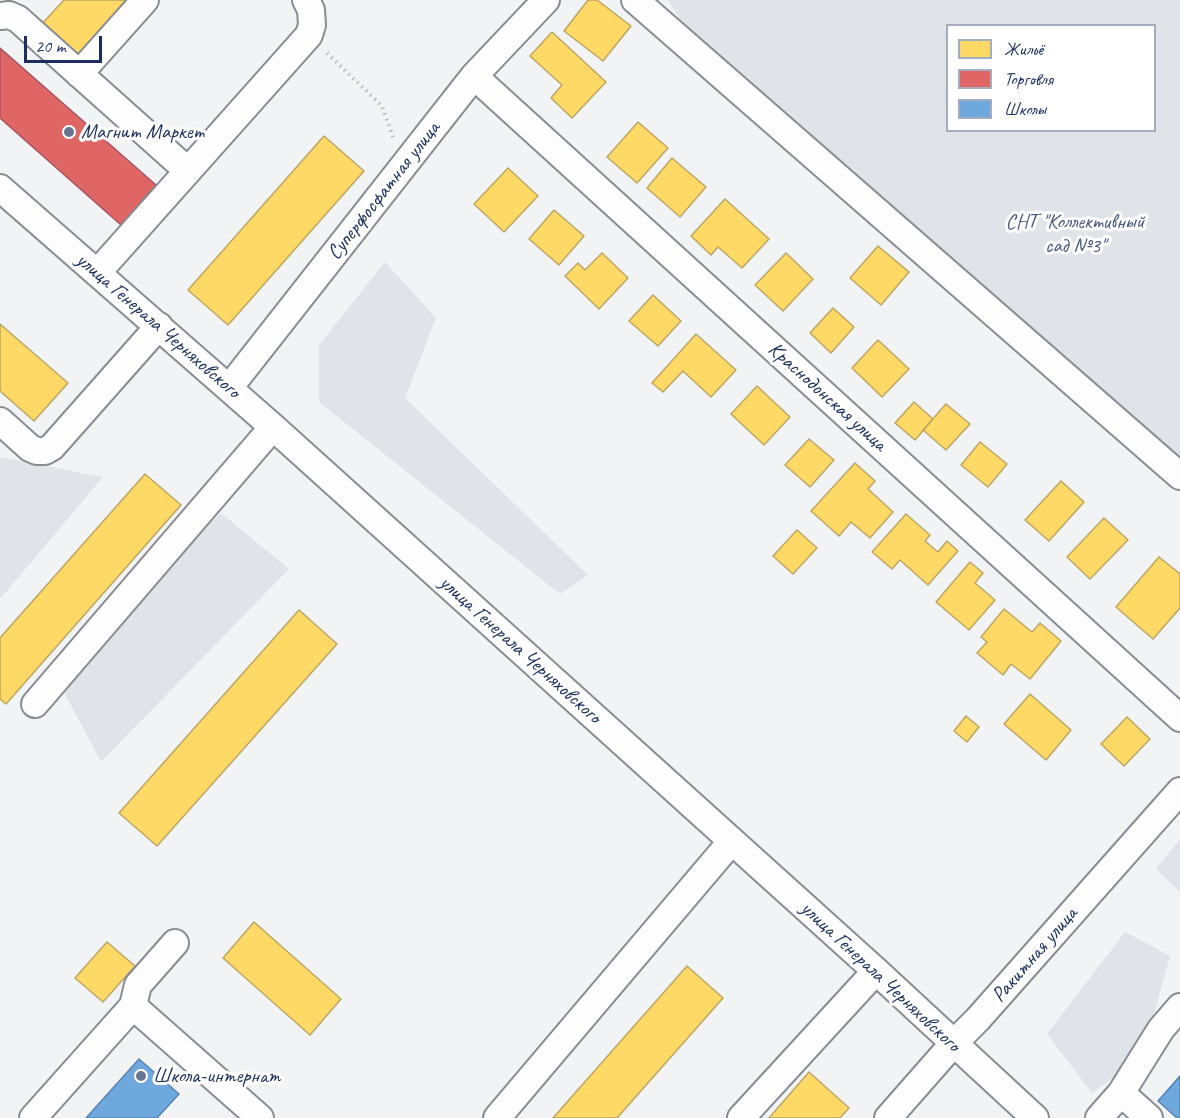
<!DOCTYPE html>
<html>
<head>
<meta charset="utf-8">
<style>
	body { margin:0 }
	#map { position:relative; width:1180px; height:1118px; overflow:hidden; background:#f2f3f4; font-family:Caveat,sans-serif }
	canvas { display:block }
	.legend { position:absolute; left:946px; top:24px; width:210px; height:108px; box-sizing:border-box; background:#fff; border:2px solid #a4acbf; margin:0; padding:8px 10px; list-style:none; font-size:18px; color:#1b2f5e }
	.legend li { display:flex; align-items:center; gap:12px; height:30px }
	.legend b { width:30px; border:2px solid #a4acbf }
	.scale { position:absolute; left:24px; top:36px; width:78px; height:27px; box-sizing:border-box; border:3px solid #1b2f5e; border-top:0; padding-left:8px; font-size:18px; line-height:21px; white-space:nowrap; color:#1b2f5e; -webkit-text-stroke:4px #fff; paint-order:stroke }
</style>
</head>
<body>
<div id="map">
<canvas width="1180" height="1118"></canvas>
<ul class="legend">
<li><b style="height:16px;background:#ffd966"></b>Жильё</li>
<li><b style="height:16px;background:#e06666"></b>Торговля</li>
<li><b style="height:16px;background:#6fa8dc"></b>Школы</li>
</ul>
<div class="scale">20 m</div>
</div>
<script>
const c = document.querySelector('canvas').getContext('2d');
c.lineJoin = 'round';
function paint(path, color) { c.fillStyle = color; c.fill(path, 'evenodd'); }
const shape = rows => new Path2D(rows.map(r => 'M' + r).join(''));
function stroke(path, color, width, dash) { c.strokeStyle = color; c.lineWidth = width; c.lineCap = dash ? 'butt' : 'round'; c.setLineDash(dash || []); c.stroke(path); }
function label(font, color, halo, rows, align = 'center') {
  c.font = font + ' Caveat,sans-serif'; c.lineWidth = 6; c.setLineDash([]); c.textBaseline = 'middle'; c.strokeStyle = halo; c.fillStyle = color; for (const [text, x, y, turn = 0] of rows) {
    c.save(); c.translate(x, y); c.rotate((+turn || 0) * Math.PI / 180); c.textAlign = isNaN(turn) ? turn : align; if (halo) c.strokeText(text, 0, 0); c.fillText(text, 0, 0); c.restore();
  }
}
paint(shape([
	[668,0,1180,0,1180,462,692,38],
	[948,26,1154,26,1154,130,948,130],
	[385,262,436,318,405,398,588,575,560,594,319,402,319,345],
	[0,457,103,477,0,599],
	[221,513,289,569,101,762,57,679,160,572],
	[1180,839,1180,892,1156,869],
	[1125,932,1170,956,1142,1058,1092,1093,1047,1034]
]), '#e0e3e8');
const homes = shape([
	[64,0,129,0,76,60,39,27,64,0],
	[588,0,597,0,631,26,603,61,564,31,588,0],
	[552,32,606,82,572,118,551,98,562,85,530,56,552,32],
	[638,122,668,148,637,183,607,157,638,122],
	[324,136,364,171,228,325,188,290,324,136],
	[672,158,706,187,680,217,647,188,672,158],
	[508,168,538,196,504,232,474,204,508,168],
	[725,199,769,239,742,268,718,247,711,255,691,236,725,199],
	[554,210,584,236,559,265,529,239,554,210],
	[878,246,909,272,881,305,850,278,878,246],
	[602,253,628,278,599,309,565,276,578,263,585,270,602,253],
	[786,253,813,279,783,311,755,285,786,253],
	[653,295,681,321,658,346,629,321,653,295],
	[833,308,854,327,831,353,810,333,833,308],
	[0,324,68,383,34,421,0,391,0,324],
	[696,334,736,370,711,397,683,371,663,392,652,383,696,334],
	[878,340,909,369,882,397,852,368,878,340],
	[757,386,790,417,764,445,731,414,757,386],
	[914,402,933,419,915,440,895,423,914,402],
	[946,404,970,424,946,450,923,430,946,404],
	[809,439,834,460,810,487,785,465,809,439],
	[980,442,1007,464,988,487,961,465,980,442],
	[855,463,875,481,868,489,893,512,870,538,851,522,839,536,811,511,855,463],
	[145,474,181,505,6,704,0,699,0,638,145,474],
	[1061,481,1084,502,1049,541,1025,520,1061,481],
	[906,514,930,535,925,541,938,552,947,541,958,551,928,585,900,560,892,569,872,552,906,514],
	[1104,518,1128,540,1090,579,1067,557,1104,518],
	[797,530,817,548,793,574,773,556,797,530],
	[1159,557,1180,574,1180,608,1153,639,1116,607,1159,557],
	[970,562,983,573,975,583,995,600,969,630,936,602,970,562],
	[1004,609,1032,632,1040,623,1061,641,1030,679,1011,664,1003,675,977,653,987,642,981,637,1004,609],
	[299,610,337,644,157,846,119,813,299,610],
	[1030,694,1071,730,1046,760,1004,724,1030,694],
	[966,716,979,727,967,742,954,731,966,716],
	[1127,717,1150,739,1124,766,1101,744,1127,717],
	[254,922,341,999,310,1035,223,958,254,922],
	[107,942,135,966,103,1002,75,978,107,942],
	[687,966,723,998,617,1118,553,1118,687,966],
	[809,1072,849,1108,840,1118,769,1118,809,1072]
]);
paint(homes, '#ffd966');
stroke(homes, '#bba664', 1.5);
const shops = shape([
	[0,48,156,185,121,225,0,118,0,48]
]);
paint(shops, '#e06666');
stroke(shops, '#a55664', 1.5);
const schools = shape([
	[139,1059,179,1094,157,1118,86,1118,139,1059],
	[1180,1076,1180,1118,1177,1118,1158,1101,1180,1076]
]);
paint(schools, '#6fa8dc');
stroke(schools, '#5684b6', 1.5);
const minor = shape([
	[635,0,1180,476],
	[0,16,9,15,18,19,188,171],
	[79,74,145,0],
	[474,76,1180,718],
	[0,188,273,427,876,971,1035,1118],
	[97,273,309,35,312,25,311,10,306,0],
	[229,388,474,76,546,0],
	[0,421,30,448,37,451,45,451,52,447,159,326],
	[35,704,273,427],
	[133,1006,138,985,175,943],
	[33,1118,133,1006,260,1118],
	[497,1118,731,842],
	[741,1118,876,971],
	[888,1118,953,1044,978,1019,1180,791],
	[1099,1118,1121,1093],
	[1149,1118,1121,1093,1161,1029,1180,1007]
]);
stroke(minor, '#888c95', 30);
stroke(shape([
	[327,53,382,106,393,137]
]), '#b7babf', 4, [1.5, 4.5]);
stroke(minor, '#fdfdfd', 26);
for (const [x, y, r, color] of [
	[69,132,6,"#667492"],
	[141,1076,6,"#667492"]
]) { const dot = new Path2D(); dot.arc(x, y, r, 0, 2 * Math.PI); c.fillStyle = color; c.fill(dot); stroke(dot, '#fff', 2); }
label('21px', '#1b2f5e', '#fff', [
	["Магнит Маркет",81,132],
	["Школа-интернат",153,1076]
], 'left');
label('21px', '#1b2f5e', '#fff', [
	["Суперфосфатная улица",384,191,-52],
	["улица Генерала Черняховского",158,326,41],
	["Краснодонская улица",827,397,42],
	["улица Генерала Черняховского",520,650,42],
	["Ракитная улица",1035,955,-49],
	["улица Генерала Черняховского",880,977,43]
]);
label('21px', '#49597e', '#fff', [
	["СНТ \"Коллективный",1075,222],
	["сад №3\"",1075,246]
]);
</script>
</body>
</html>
